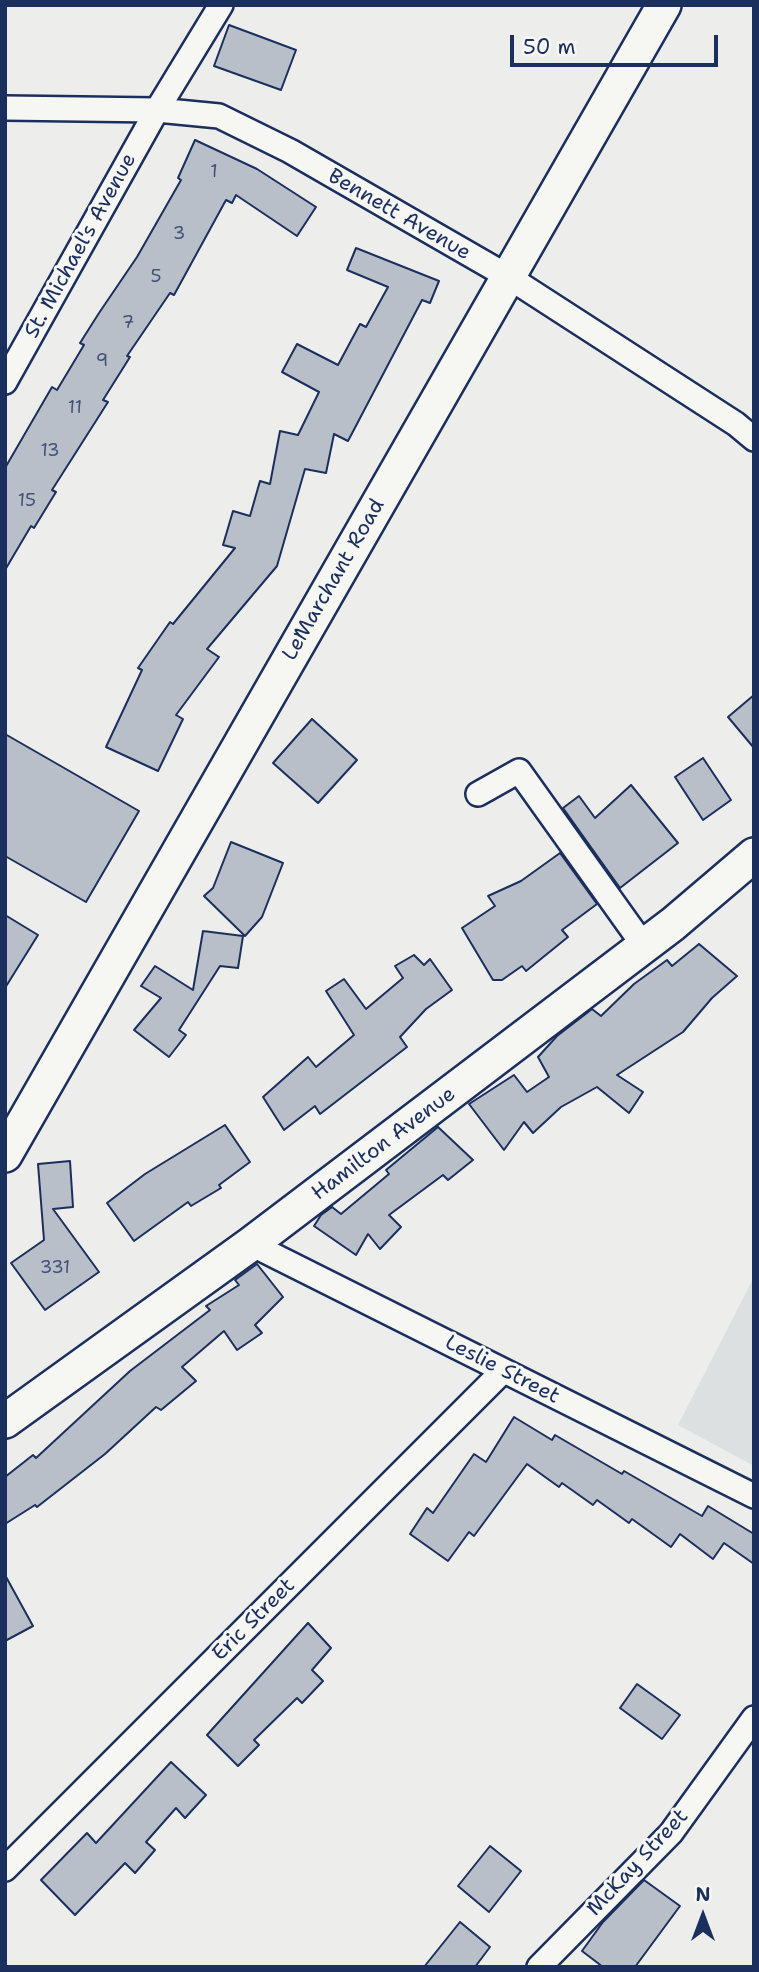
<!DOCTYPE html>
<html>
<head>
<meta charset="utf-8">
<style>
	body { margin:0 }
	#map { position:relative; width:759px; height:1972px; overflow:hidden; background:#edeeec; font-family:"Shantell Sans",sans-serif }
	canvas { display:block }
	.frame { position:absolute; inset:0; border:7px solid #1b2f5e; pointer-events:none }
	.north { position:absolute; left:668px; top:1881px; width:70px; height:70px; -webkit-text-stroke:5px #f6f6f2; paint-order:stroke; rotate:0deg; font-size:19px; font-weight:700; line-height:28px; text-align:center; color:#1b2f5e }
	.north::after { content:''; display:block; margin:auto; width:24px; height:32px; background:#1b2f5e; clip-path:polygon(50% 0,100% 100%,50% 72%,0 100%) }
	.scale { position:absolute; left:510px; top:35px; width:208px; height:32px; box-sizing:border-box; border:4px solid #1b2f5e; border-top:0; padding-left:9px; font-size:21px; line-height:24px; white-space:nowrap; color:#1b2f5e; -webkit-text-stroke:5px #f6f6f2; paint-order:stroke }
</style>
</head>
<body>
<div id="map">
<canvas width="759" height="1972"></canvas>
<div class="frame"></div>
<div class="north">N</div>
<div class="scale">50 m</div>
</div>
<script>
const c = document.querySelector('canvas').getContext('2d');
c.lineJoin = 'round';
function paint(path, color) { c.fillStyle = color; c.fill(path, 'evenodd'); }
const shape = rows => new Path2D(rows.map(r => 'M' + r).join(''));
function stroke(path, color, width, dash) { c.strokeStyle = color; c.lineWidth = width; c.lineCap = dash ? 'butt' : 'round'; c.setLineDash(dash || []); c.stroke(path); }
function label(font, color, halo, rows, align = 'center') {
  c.font = font + ' "Shantell Sans",sans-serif'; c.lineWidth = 6; c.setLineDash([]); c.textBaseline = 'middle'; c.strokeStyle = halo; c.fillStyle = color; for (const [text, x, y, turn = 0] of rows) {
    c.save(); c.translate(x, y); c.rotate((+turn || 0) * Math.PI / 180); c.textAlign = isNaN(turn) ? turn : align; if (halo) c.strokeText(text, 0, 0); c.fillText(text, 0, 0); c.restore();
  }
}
paint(shape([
	[754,1277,754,1466,678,1425]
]), '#dde0e1');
const building = shape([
	[229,25,296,50,281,90,214,66,229,25],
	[195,140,257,169,316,207,297,236,236,195,232,203,226,200,174,295,170,293,127,356,130,357,103,400,108,402,52,490,56,492,34,528,31,526,5,570,5,468,52,387,57,390,84,345,80,343,99,313,137,257,181,180,178,178,195,140],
	[356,248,439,281,430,303,422,300,348,441,334,434,326,473,305,469,277,566,207,649,219,657,176,715,183,719,158,771,106,747,142,670,138,668,170,622,173,624,235,548,223,545,233,511,250,516,260,481,270,484,280,431,298,435,319,392,282,372,297,344,338,365,360,324,366,327,388,287,347,270,356,248],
	[754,695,754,748,728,717,754,695],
	[312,719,357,760,318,803,273,763,312,719],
	[5,734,139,811,86,902,5,856,5,734],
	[703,758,731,800,703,820,675,777,703,758],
	[631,785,678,843,620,888,563,808,579,796,595,818,631,785],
	[231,842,283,863,262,917,245,936,204,896,213,888,231,842],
	[560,853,597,904,562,930,568,937,526,971,522,966,502,980,493,980,462,928,495,906,488,896,521,881,560,853],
	[5,915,38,935,5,988,5,915],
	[203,931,243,936,238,968,220,966,179,1030,186,1035,169,1057,134,1030,161,998,141,986,155,966,193,990,203,931],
	[699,944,737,976,712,998,683,1032,617,1075,643,1092,629,1113,597,1087,561,1107,533,1133,524,1122,504,1150,469,1104,514,1075,527,1092,549,1077,538,1057,557,1036,592,1009,601,1016,634,984,667,960,672,966,699,944],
	[414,955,424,965,430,959,452,990,426,1009,400,1037,407,1047,320,1114,315,1106,284,1130,263,1097,308,1057,316,1067,354,1035,326,991,344,979,366,1009,403,978,395,966,414,955],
	[225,1125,250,1162,219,1185,221,1188,191,1206,188,1202,134,1241,107,1203,145,1174,225,1125],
	[438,1127,473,1160,448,1180,443,1175,389,1215,401,1227,380,1249,368,1234,356,1255,314,1226,321,1215,332,1207,341,1214,389,1174,386,1170,438,1127],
	[70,1161,73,1207,53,1209,99,1272,45,1310,11,1263,44,1240,38,1164,70,1161],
	[257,1264,283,1297,255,1325,262,1333,237,1350,224,1331,182,1367,196,1381,161,1410,156,1407,105,1454,37,1507,35,1505,5,1524,5,1477,33,1455,36,1458,130,1371,210,1310,206,1306,239,1285,235,1280,257,1264],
	[514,1417,552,1440,555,1435,622,1474,624,1471,702,1516,708,1506,754,1534,754,1564,724,1543,713,1559,680,1534,671,1547,632,1519,629,1523,597,1500,593,1505,562,1483,559,1487,527,1464,474,1536,469,1532,448,1561,410,1534,427,1508,433,1513,474,1454,486,1462,514,1417],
	[5,1575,33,1626,5,1641,5,1575],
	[308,1623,331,1648,312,1670,323,1681,302,1703,297,1698,254,1740,259,1745,238,1766,207,1735,308,1623],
	[637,1684,680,1715,662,1739,620,1708,637,1684],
	[171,1762,206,1795,185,1818,176,1808,146,1842,155,1850,135,1873,125,1863,75,1915,41,1880,87,1833,96,1843,171,1762],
	[490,1846,521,1871,489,1912,458,1886,490,1846],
	[644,1880,680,1906,635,1967,603,1967,582,1951,603,1922,644,1880],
	[460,1922,490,1947,475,1967,424,1967,460,1922]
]);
paint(building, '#b9bfc8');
stroke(building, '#1b2f5e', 2);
const street = shape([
	[5,108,157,110,219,116,290,151,507,276,736,424,754,439],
	[5,382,157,110,221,5],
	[478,794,519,771,644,946],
	[251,1244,754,1496],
	[5,1869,503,1371],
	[539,1967,671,1833,754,1718]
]);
const secondary = shape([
	[5,1155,664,5],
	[5,1421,251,1244,673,924,754,855]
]);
stroke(street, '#1b2f5e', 28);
stroke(secondary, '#1b2f5e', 38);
stroke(street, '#f6f6f2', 23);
stroke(secondary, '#f6f6f2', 33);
label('18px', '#425378', null, [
	["1",214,172],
	["3",179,234],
	["5",156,277],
	["7",128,323],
	["9",102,361],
	["11",75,408],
	["13",50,451],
	["15",27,501],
	["331",55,1268]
]);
label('21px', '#1b2f5e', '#f6f6f2', [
	["Bennett Avenue",399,215,30],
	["St. Michael's Avenue",81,246,-61],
	["LeMarchant Road",334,580,-60],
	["Hamilton Avenue",384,1144,-37],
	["Leslie Street",502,1370,27],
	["Eric Street",254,1620,-45],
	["McKay Street",638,1863,-47]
]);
</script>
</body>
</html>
